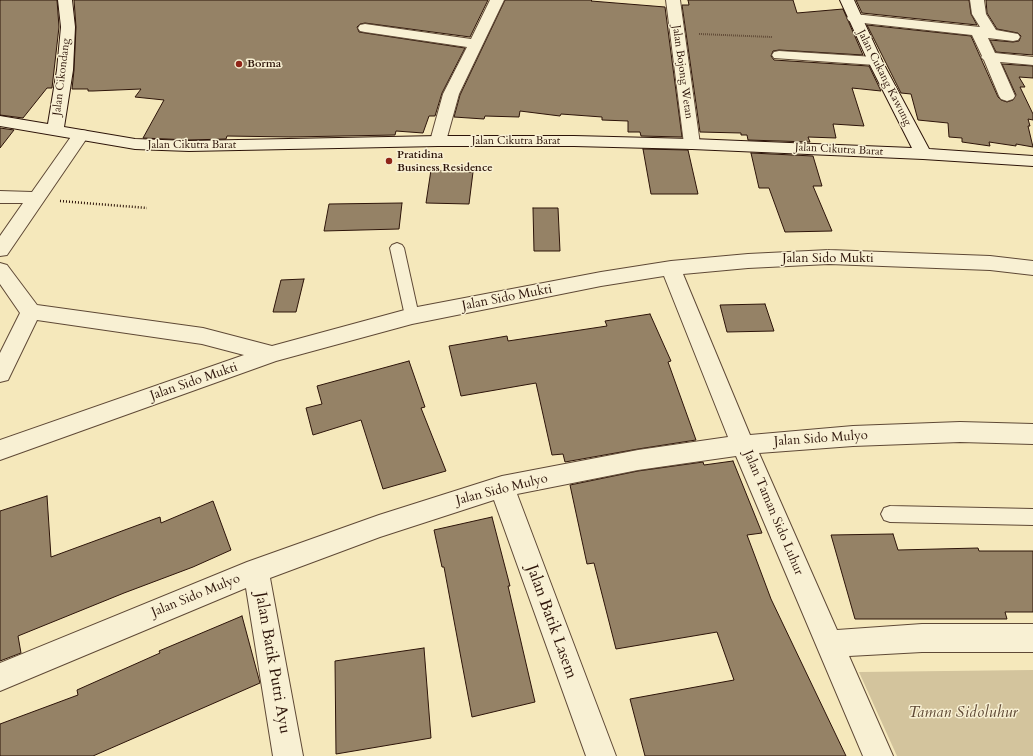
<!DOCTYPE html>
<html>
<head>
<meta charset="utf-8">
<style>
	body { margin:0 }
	canvas { display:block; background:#f5e8bb }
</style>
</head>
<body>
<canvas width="1033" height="756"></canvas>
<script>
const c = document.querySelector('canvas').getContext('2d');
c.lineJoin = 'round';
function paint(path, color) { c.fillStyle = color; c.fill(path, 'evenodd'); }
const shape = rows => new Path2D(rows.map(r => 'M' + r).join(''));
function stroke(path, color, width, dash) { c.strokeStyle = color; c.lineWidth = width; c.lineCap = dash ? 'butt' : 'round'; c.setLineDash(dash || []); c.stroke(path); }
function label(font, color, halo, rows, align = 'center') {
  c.font = font + ' Cardo,serif'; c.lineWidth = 3; c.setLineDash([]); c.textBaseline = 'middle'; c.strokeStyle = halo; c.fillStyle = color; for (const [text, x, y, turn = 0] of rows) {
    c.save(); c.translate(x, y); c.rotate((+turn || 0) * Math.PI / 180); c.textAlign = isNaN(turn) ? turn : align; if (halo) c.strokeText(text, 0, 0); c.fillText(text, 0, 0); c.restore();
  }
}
paint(shape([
	[1033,670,1033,756,897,756,859,672]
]), '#d3c49d');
const building = shape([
	[0,0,57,0,59,27,52,88,47,88,23,118,0,115,0,0],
	[74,0,488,0,470,37,365,23,360,24,357,27,359,32,365,33,465,48,442,93,435,116,429,116,423,133,396,131,395,135,291,137,227,136,226,139,189,140,143,138,164,100,135,97,141,89,93,91,88,91,88,89,72,89,74,70,76,27,74,0],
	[505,0,592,0,591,1,665,7,682,137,641,136,640,132,628,132,628,121,602,120,602,117,561,114,560,116,520,111,519,117,485,116,484,119,454,117,460,95,505,0],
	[688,0,793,0,797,13,843,9,863,55,779,50,773,51,771,56,774,60,869,66,881,91,852,88,864,126,833,124,836,138,808,137,810,142,748,140,747,135,741,135,741,133,700,132,682,5,689,5,688,0],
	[856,0,969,0,971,14,977,25,862,13,856,0],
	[986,0,1033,0,1033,55,996,52,990,40,1013,42,1019,41,1021,36,1018,33,997,29,987,13,986,0],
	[867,25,971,36,998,97,1001,100,1007,102,1013,100,1016,95,1002,64,1033,66,1033,78,1019,77,1025,87,1020,87,1033,114,1033,120,1028,119,1030,126,1028,126,1033,147,1016,144,1016,146,989,142,990,146,962,142,962,138,949,137,948,123,918,120,911,94,901,93,867,25],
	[0,128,14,130,0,148,0,128],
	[643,149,688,150,698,194,651,194,643,149],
	[751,153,813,156,822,186,813,186,832,231,785,232,769,188,759,188,751,153],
	[431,170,473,172,469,204,426,203,431,170],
	[402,203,399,229,324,231,329,204,402,203],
	[533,208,558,208,560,251,534,251,533,208],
	[304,279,296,312,273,312,281,280,304,279],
	[765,304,774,331,727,332,720,305,765,304],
	[650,314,671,361,668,362,696,440,638,449,565,462,563,454,552,455,536,383,461,396,449,346,507,336,508,341,607,326,605,321,650,314],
	[409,361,425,407,421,408,446,471,383,489,361,420,313,435,306,408,322,404,317,386,409,361],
	[733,461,762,533,747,535,771,599,846,756,645,756,630,699,734,680,717,632,616,649,594,563,587,564,570,485,638,471,703,462,704,465,733,461],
	[47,496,51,557,160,517,161,523,213,501,231,550,193,567,124,593,18,636,21,653,0,661,0,511,47,496],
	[492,517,510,586,508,586,535,702,472,717,444,567,442,567,434,530,492,517],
	[893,534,898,550,978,548,979,551,1033,551,1033,612,1005,612,1007,619,855,619,831,535,893,534],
	[242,616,260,683,93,756,0,756,0,724,78,695,77,690,160,653,159,651,242,616],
	[424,648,431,738,336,754,335,661,424,648]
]);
paint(building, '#958266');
stroke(building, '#2d1409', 1);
const lane = shape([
	[397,243,402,245,404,248,419,316,417,320,412,321,407,320,405,316,390,248,392,245,397,243],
	[890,506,1033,509,1033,525,890,522,884,520,881,514,884,508,890,506]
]);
const street = shape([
	[490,0,504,0,459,94,446,141,444,145,438,146,432,145,430,141,443,94,467,47,365,32,360,31,358,28,360,25,365,24,471,39,490,0],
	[666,0,680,0,700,144,698,148,692,149,686,148,684,144,666,0],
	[970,0,984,0,986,14,996,30,1018,34,1020,37,1018,40,1013,41,988,38,995,53,1033,57,1033,65,1000,62,1015,96,1013,99,1007,101,1001,99,999,96,984,60,981,57,982,56,972,35,854,22,849,21,847,18,849,15,854,14,980,27,972,14,970,0],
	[779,51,875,57,880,58,882,61,880,64,875,65,774,58,772,55,774,52,779,51],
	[81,130,87,131,89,135,7,255,0,256,0,236,23,203,0,203,0,191,32,192,75,131,81,130],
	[829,250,990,256,1033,261,1033,275,990,270,829,264,748,268,683,274,750,435,853,426,960,422,1033,424,1033,444,960,442,853,446,759,453,837,630,922,624,1033,624,1033,652,922,652,849,656,893,756,863,756,736,456,638,470,517,494,616,756,586,756,494,500,380,537,270,578,303,756,273,756,246,588,0,691,0,663,247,562,379,515,502,476,638,450,728,437,664,276,601,286,412,324,276,361,0,460,0,440,244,355,202,344,37,320,8,380,0,382,0,353,20,313,0,284,0,263,7,265,37,305,203,328,272,346,412,308,601,272,671,261,748,254,829,250]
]);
const secondary = shape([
	[58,0,72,0,75,27,73,70,64,127,135,139,189,141,438,136,574,136,692,139,912,148,868,61,840,0,854,0,882,61,929,149,1033,156,1033,166,923,159,692,149,574,146,438,146,189,151,135,149,0,126,0,116,48,124,57,70,61,27,58,0]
]);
stroke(lane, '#5f4936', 2);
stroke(street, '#5f4936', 2);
stroke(secondary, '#2d1409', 2);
stroke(shape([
	[699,34,772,37]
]), '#2d1409', 2, [0.5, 1.5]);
stroke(shape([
	[60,201,147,208]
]), '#2d1409', 2.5, [1, 2]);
paint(lane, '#f8f0d3');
paint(street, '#f8f0d3');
paint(secondary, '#f8f0d3');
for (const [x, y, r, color] of [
	[239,64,4,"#8f2418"],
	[389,161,4,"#8f2418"]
]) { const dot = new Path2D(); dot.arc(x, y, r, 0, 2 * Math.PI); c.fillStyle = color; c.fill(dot); stroke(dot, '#f8f0d3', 1.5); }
label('bold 11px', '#2d1409', '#f8f0d3', [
	["Borma",247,64],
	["Pratidina",397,155],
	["Business Residence",397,168]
], 'left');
label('11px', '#2d1409', '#f8f0d3', [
	["Jalan Bojong Wetan",682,72,82],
	["Jalan Cikondang",62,77,-83],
	["Jalan Cukang Kawung",884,78,63],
	["Jalan Cikutra Barat",516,141],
	["Jalan Cikutra Barat",192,145],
	["Jalan Cikutra Barat",839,150,3]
]);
label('13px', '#2d1409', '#f8f0d3', [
	["Jalan Sido Mukti",828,259],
	["Jalan Sido Mukti",507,298,-11],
	["Jalan Sido Mukti",194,382,-19],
	["Jalan Sido Mulyo",821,439,-4],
	["Jalan Sido Mulyo",502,490,-14],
	["Jalan Taman Sido Luhur",773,513,67],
	["Jalan Sido Mulyo",196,596,-22]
]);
label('16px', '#2d1409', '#f8f0d3', [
	["Jalan Batik Lasem",551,622,70],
	["Jalan Batik Putri Ayu",272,663,80]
]);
label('italic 16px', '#5f4935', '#f8f0d3', [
	["Taman Sidoluhur",963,713]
]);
</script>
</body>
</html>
